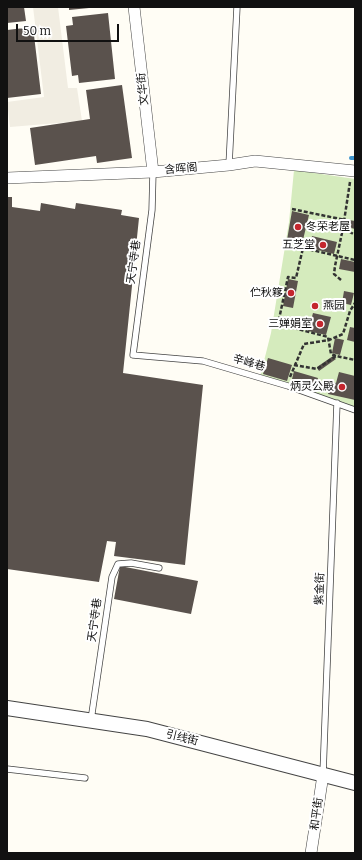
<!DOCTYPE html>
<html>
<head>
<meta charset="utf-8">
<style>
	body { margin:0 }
	#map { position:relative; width:362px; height:860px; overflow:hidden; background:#fffdf5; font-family:Bitter,serif }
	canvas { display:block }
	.frame { position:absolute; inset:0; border:8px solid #111; pointer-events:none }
	.scale { position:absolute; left:16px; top:24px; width:103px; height:18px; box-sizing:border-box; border:2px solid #111; border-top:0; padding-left:5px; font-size:12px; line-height:14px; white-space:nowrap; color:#111; -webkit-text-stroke:3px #fff; paint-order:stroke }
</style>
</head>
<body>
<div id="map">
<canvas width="362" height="860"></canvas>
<div class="frame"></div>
<div class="scale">50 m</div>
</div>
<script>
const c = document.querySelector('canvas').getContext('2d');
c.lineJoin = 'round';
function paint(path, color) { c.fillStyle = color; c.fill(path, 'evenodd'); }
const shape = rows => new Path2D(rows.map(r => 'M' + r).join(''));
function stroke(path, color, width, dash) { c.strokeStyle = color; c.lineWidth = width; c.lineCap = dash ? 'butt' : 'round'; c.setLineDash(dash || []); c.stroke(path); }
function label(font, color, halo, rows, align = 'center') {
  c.font = font + ' Bitter,"Noto Sans SC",serif'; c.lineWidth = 4; c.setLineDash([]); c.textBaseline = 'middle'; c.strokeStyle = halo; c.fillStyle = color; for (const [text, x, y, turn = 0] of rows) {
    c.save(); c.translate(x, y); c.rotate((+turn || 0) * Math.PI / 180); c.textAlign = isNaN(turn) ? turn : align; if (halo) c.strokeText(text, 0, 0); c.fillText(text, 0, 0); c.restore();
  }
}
paint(shape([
	[294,170,355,179,355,410,260,377,271,333,289,222]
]), '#d5ebbd');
paint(shape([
	[33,7,58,7,68,88,77,88,82,121,10,127,7,102,44,97]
]), '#f1ede2');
stroke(shape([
	[351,158,355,158]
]), '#3f96cf', 4);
paint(shape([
	[7,7,24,7,26,21,7,23],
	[69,7,89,7,89,8,69,10],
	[108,13,115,79,79,83,78,75,72,76,66,26,73,25,72,17],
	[33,27,41,94,7,98,7,30],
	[122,85,132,158,97,163,96,156,35,165,30,128,90,119,86,90],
	[7,197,12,197,12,207,40,211,41,203,75,209,76,203,122,210,121,215,139,218,123,373,203,385,185,565,114,556,116,542,107,541,99,582,7,569],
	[292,211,309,215,302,244,287,240],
	[349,220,355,221,355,229,347,227],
	[312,236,337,242,334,254,310,248],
	[341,259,355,262,355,272,339,269],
	[288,279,298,281,293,308,283,306],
	[344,291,354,293,351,305,342,303],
	[313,313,331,317,326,335,308,331],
	[350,327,355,328,355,342,347,340],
	[335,338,344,340,340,355,332,353],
	[333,356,336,359,319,371,317,367],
	[268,358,292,365,287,381,263,374],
	[294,371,318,378,315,389,291,383],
	[339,372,355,376,355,400,328,394,331,382,336,383],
	[120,566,198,581,191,614,114,599]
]), '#5a524d');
const service = shape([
	[229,165,237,7],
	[153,172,152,210,133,355,203,361,288,386,355,410],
	[91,720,112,577,118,564,131,563,159,568],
	[7,769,85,778],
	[323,774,337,403]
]);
const minor = shape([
	[134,7,153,172],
	[7,178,153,172,229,165,255,161,355,171],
	[311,853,323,775]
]);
const tertiary = shape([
	[7,708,147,729,355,783]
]);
stroke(service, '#444', 7);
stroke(minor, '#444', 12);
stroke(tertiary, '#444', 16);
stroke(shape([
	[350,182,343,228,355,235],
	[292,209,345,220],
	[341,280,334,274,335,266,343,228],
	[336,356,331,354,328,337,278,324,288,277,296,278,303,248,355,260],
	[294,365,317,369,336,356,355,360],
	[290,377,304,344,329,340,343,334,350,311,355,303]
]), '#333', 2.5, [4, 2]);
stroke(service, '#fff', 5.5);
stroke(minor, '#fff', 11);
stroke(tertiary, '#fff', 14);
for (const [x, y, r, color] of [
	[298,227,4,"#c4262e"],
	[323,245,4,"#c4262e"],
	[291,293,4,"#c4262e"],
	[315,306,4,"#c4262e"],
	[320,324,4,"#c4262e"],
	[342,387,4,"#c4262e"]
]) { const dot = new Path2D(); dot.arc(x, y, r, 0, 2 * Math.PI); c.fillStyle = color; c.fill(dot); stroke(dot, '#fff', 1.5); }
label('11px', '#111', '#fff', [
	["文华街",143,89,-96],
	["含晖阁",181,169,-5],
	["天宁寺巷",134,262,-82],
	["辛峰巷",249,363,16],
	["紫金街",320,589,-88],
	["天宁寺巷",95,620,-82],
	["引线街",182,738,14],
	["和平街",317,814,-82]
]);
label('11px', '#111', '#fff', [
	["冬荣老屋",306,227,"left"],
	["五芝堂",315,245],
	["伫秋簃",283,293],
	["燕园",323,306,"left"],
	["三婵娟室",312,324],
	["炳灵公殿",334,387]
], 'right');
</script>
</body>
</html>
